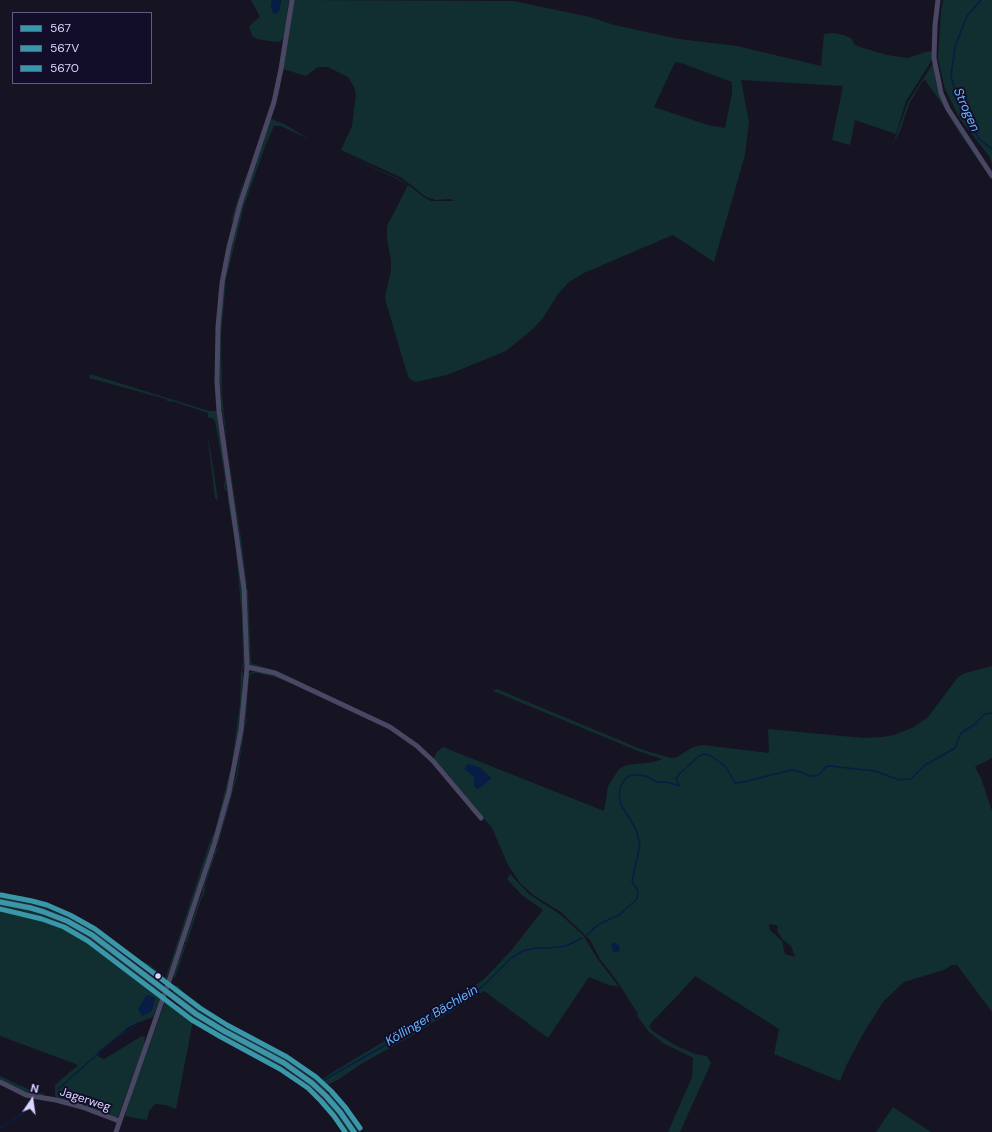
<!DOCTYPE html>
<html>
<head>
<meta charset="utf-8">
<style>
	body { margin:0 }
	#map { position:relative; width:992px; height:1132px; overflow:hidden; background:#161322; font-family:"DM Sans",sans-serif }
	canvas { display:block }
	.legend { position:absolute; left:12px; top:12px; width:140px; height:72px; box-sizing:border-box; background:#120d28; border:1px solid #625d7e; margin:0; padding:5px 7px; list-style:none; font-size:12px; color:#dad5ff }
	.legend li { display:flex; align-items:center; gap:8px; height:20px }
	.legend b { width:20px; border:1px solid #625d7e }
	.north { position:absolute; left:12px; top:1080px; width:40px; height:40px; -webkit-text-stroke:3px #120d28; paint-order:stroke; rotate:13deg; font-size:11px; font-weight:700; line-height:16px; text-align:center; color:#dad5ff }
	.north::after { content:''; display:block; margin:auto; width:14px; height:18px; background:#dad5ff; clip-path:polygon(50% 0,100% 100%,50% 72%,0 100%) }
</style>
</head>
<body>
<div id="map">
<canvas width="992" height="1132"></canvas>
<ul class="legend">
<li><b style="height:5px;background:#3a96a9"></b>567</li>
<li><b style="height:5px;background:#3a96a9"></b>567V</li>
<li><b style="height:5px;background:#3a96a9"></b>5670</li>
</ul>
<div class="north">N</div>
</div>
<script>
const c = document.querySelector('canvas').getContext('2d');
c.lineJoin = 'round';
function paint(path, color) { c.fillStyle = color; c.fill(path, 'evenodd'); }
const shape = rows => new Path2D(rows.map(r => 'M' + r).join(''));
function stroke(path, color, width, dash) { c.strokeStyle = color; c.lineWidth = width; c.lineCap = dash ? 'butt' : 'round'; c.setLineDash(dash || []); c.stroke(path); }
function label(font, color, halo, rows, align = 'center') {
  c.font = font + ' "DM Sans",sans-serif'; c.lineWidth = 4; c.setLineDash([]); c.textBaseline = 'middle'; c.strokeStyle = halo; c.fillStyle = color; for (const [text, x, y, turn = 0] of rows) {
    c.save(); c.translate(x, y); c.rotate((+turn || 0) * Math.PI / 180); c.textAlign = isNaN(turn) ? turn : align; if (halo) c.strokeText(text, 0, 0); c.fillText(text, 0, 0); c.restore();
  }
}
paint(shape([
	[251,0,272,0,271,6,273,13,279,11,281,0,289,0,284,36,281,41,275,42,257,39,252,36,249,26,260,17],
	[294,0,514,1,590,17,614,25,679,39,737,46,821,66,824,34,833,33,844,35,852,39,854,44,860,47,887,55,908,58,925,52,932,51,932,60,906,101,896,134,855,120,850,145,832,140,843,86,741,80,749,122,745,155,714,262,673,235,661,240,584,273,569,282,558,294,543,318,533,329,506,351,447,375,416,382,413,381,409,378,406,370,385,299,386,292,391,271,391,260,387,239,387,226,408,185,397,179,285,128,280,126,274,126,266,144,244,206,226,280,229,255,242,204,270,120,272,119,286,125,311,140,399,179,407,184,424,197,431,201,454,201,450,199,436,200,426,197,402,178,341,150,352,126,356,94,354,87,348,77,328,67,318,67,306,76,283,69],
	[675,62,681,63,732,82,732,93,725,128,708,125,654,107],
	[943,0,992,0,992,164,989,156,960,119,945,89,938,59,941,12],
	[934,62,936,83,939,94,950,116,987,173,960,134,942,104,925,80,922,82,909,104,900,131,893,144,908,102],
	[250,160,233,220,231,220,234,211],
	[226,281,221,336,222,394,227,445,242,545,247,586,246,586,221,402,219,371,220,326,224,283],
	[90,374,209,411,217,411,227,485,225,487,228,489,238,558,241,584,243,620,244,665,243,669,241,670,243,672,242,702,238,734,231,768,240,703,241,671,243,662,242,619,235,540,228,502,227,491,224,488,225,478,215,421,212,418,208,418,208,413,175,402,167,401,166,399,89,378],
	[207,431,211,454,218,500,215,498],
	[246,590,248,590,251,663,277,671,322,692,321,692,252,666,249,664],
	[992,666,992,758,975,767,981,778,992,811,992,1012,957,965,952,965,944,970,904,982,883,1002,863,1034,847,1064,840,1081,774,1054,779,1029,695,976,679,994,652,1022,649,1027,654,1032,675,1045,695,1054,707,1056,711,1063,680,1132,668,1132,692,1077,693,1058,663,1043,649,1032,637,1016,638,1014,617,981,600,959,590,940,561,912,533,895,520,883,508,865,492,828,433,759,437,752,443,747,604,811,608,786,619,769,627,765,653,762,662,759,638,751,493,691,497,689,643,750,671,758,677,757,693,747,703,745,769,753,768,729,864,738,882,737,894,735,914,727,928,717,958,677,965,673],
	[479,767,491,778,485,784,477,789,474,784,475,779,473,775,465,769],
	[771,924,778,926,777,931,783,940,791,946,795,957,785,954,782,941,770,930,769,925],
	[254,671,277,676,373,720,393,731,405,739,417,749,392,731,374,721,293,684,272,676,256,673,251,674,249,678,246,718,247,722,245,724,238,773,218,845,219,849,217,850,206,882,204,895,202,897,175,978,173,976,174,972,184,945,186,944,185,941,201,895,203,893,202,891,215,850,218,848,217,845,237,772,244,722,246,722,244,719,248,678,250,673],
	[230,771,231,774,226,795,213,840,211,841,212,845,170,970,167,978,163,980,157,975,155,976,85,928,65,917,45,909,28,904,0,900,0,893,26,897,43,902,95,930,123,951,150,965,165,977,166,977,210,841,214,834],
	[510,874,529,894,561,915,583,935,599,961,619,987,609,985,589,977,548,1038,484,991,408,1038,361,1064,338,1080,325,1086,320,1081,328,1075,471,989,485,978,510,952,543,910,522,895,507,879],
	[0,905,31,910,50,917,77,929,99,943,161,991,161,997,153,1017,130,1026,98,1052,99,1057,104,1059,142,1036,145,1037,144,1045,118,1117,116,1118,58,1099,55,1095,55,1085,78,1065,0,1036],
	[173,985,178,986,192,1003,206,1012,275,1050,290,1060,308,1073,328,1091,326,1093,306,1075,286,1061,237,1035,197,1012,175,995,171,988],
	[166,999,173,1004,183,1008,272,1059,302,1079,322,1096,333,1107,351,1132,346,1132,332,1114,321,1103,309,1092,283,1072,193,1021,176,1109,166,1105,155,1104,149,1111,147,1120,125,1116,132,1092],
	[0,1076,32,1091,44,1094,44,1097,34,1096,0,1081],
	[330,1093,344,1105,361,1132,358,1132,346,1115,329,1095],
	[893,1107,931,1132,876,1132]
]), '#112f30');
paint(shape([
	[272,0,281,0,279,11,276,14,273,13,271,6],
	[468,764,479,767,489,777,492,778,480,788,477,789,475,787,474,784,474,777,465,769,466,765],
	[613,943,616,943,619,946,620,950,618,952,615,953,612,949,611,945],
	[148,995,155,998,154,1004,151,1012,142,1016,138,1009,145,997]
]), '#071d45');
stroke(shape([
	[981,0,967,16,955,47,951,76,958,100,979,139,992,149],
	[687,767,699,756,704,754,711,756,726,767,735,783,743,782,791,770,798,771,810,776,817,776,826,767,829,766,875,771,899,780,911,779,925,765,934,760,955,748,961,733,975,724,985,714,992,713],
	[587,935,599,924,619,915,637,899,638,891,632,881,640,845,636,829,621,805,619,797,621,785,626,778,631,775,637,775,646,776,657,782,666,782,680,786,676,779,680,773,685,769],
	[324,1080,424,1023,482,987,511,958,523,951,536,948,549,948,566,946,582,938],
	[58,1089,100,1052,121,1035,134,1027,138,1022],
	[0,1128,40,1102]
]), '#071d45', 1.5);
stroke(shape([
	[938,0,935,25,934,58,941,93,948,109,992,176],
	[247,667,275,673,390,727,417,746,433,761,481,818],
	[0,1082,26,1095,56,1100,82,1107,119,1121],
	[116,1132,169,981,214,845,229,792,241,730,247,667,244,589,219,411,217,382,218,327,222,283,229,247,240,204,274,102,281,69,292,0]
]), '#494763', 5);
stroke(shape([
	[0,902,31,908,44,912,67,921,92,935,196,1014,224,1031,284,1063,312,1083,326,1096,340,1112,354,1132]
]), '#494763', 6);
stroke(shape([
	[0,902,31,908,44,912,67,921,92,935,196,1014,224,1031,284,1063,312,1083,326,1096,340,1112,354,1132]
]), '#3a96a9', 5);
stroke(shape([
	[0,909,42,919,64,927,88,941,192,1020,221,1037,280,1069,308,1088,321,1101,334,1116,345,1132]
]), '#3a96a9', 5);
stroke(shape([
	[1,895,32,901,47,905,70,915,95,929,200,1008,227,1025,287,1057,316,1077,331,1091,345,1107,360,1128]
]), '#3a96a9', 5);
for (const [x, y, r, color] of [
	[158,976,3.5,"#dad5ff"]
]) { const dot = new Path2D(); dot.arc(x, y, r, 0, 2 * Math.PI); c.fillStyle = color; c.fill(dot); stroke(dot, '#120d28', 1.5); }
label('12px', '#dad5ff', '#120d28', [
	["Jagerweg",85,1100,18]
]);
label('italic 13px', '#63b6ff', '#120d28', [
	["Strogen",966,110,66],
	["Köllinger Bächlein",432,1016,-31]
]);
</script>
</body>
</html>
